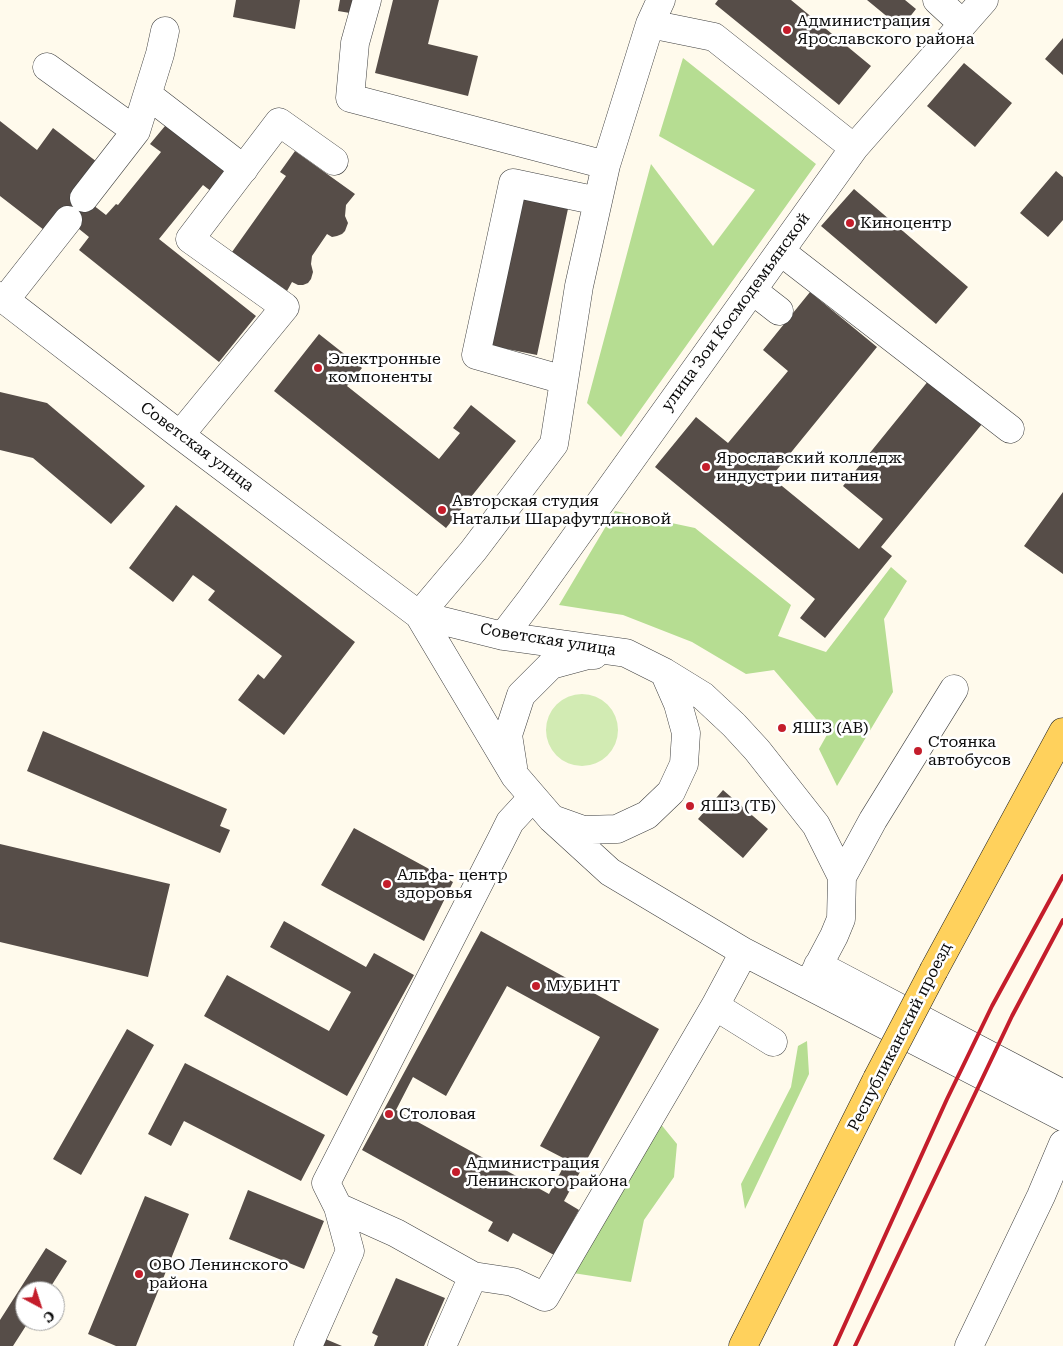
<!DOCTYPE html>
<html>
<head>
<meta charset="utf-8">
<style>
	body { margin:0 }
	#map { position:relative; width:1063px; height:1346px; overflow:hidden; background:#fffaec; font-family:"Roboto Serif",serif }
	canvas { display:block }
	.north { position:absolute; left:15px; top:1281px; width:50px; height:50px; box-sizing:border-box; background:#fff; border:1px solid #9e9e9e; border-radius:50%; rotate:140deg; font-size:14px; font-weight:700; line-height:20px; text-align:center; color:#0c0c0c }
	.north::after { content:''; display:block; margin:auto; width:18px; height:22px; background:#c41d2b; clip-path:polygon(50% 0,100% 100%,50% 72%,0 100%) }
</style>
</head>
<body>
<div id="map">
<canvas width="1063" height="1346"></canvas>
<div class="north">С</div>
</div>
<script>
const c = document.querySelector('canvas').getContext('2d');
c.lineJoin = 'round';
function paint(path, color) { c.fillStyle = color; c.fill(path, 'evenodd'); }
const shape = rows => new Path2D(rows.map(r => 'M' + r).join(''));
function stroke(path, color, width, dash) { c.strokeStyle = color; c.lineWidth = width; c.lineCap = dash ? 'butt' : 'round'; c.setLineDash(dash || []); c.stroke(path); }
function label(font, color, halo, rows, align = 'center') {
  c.font = font + ' "Roboto Serif",serif'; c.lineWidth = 5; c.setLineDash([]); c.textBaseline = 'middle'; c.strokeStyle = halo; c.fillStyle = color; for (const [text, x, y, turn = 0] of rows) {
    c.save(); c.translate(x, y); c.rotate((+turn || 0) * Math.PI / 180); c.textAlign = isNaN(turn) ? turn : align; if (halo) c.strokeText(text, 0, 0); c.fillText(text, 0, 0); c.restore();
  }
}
paint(shape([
	'546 730a36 36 0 1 1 72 0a36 36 0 1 1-72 0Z'
]), '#d2ebb3');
paint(shape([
	[683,58,816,164,621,437,587,403,651,164,713,246,755,190,659,136],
	[615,511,695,528,791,605,778,636,826,652,891,567,907,581,884,619,893,692,837,786,819,749,828,733,774,670,746,674,692,642,623,615,559,605],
	[807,1041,809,1074,745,1209,741,1184,791,1087,798,1046],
	[659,1122,677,1144,674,1177,644,1220,631,1282,573,1273]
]), '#b6dd92');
paint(shape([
	[236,0,300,0,295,29,233,17],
	[340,0,359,0,356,14,338,11],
	[393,0,439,0,428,44,478,56,468,96,375,73],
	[718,0,791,0,871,66,839,105,715,4],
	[867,0,905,0,916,9,901,28],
	[1063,38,1063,75,1045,59],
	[964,63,1012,103,975,147,927,106],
	[170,120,231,168,212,192,203,185,159,239,256,316,219,362,79,250,89,237,58,212,44,230,0,196,0,121,37,150,53,128,97,162,75,191,106,215,116,204,118,205,161,152,150,144],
	[295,151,355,194,346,205,345,216,348,223,345,231,342,234,337,236,332,237,327,234,312,256,311,264,313,272,311,279,308,283,303,285,298,285,292,282,287,291,232,252,286,176,280,172],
	[1056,171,1063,177,1063,220,1048,237,1020,213],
	[854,189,968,287,936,324,821,226],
	[524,195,569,204,537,355,492,346],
	[810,292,877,347,771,477,859,549,883,519,843,486,929,380,982,424,881,547,892,556,825,638,800,618,815,599,655,467,696,417,728,443,788,371,763,350],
	[319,334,362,368,347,386,439,459,460,433,453,428,471,405,516,441,446,528,274,391],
	[0,392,47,403,145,486,111,524,33,458,0,450],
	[1063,492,1063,574,1024,546],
	[176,505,355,642,284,735,238,700,258,674,264,679,282,656,208,600,215,591,193,575,173,602,129,568],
	[43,731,227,809,220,826,230,830,220,853,27,771],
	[723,790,768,829,743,858,698,819],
	[354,828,453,882,424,941,321,885],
	[0,844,170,884,148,977,0,942],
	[284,921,366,967,374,953,414,975,347,1096,204,1016,227,975,329,1031,351,992,270,947],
	[481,931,659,1029,564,1201,579,1210,554,1255,513,1233,508,1242,488,1231,493,1222,362,1150],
	[507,986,600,1037,540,1146,567,1160,549,1194,396,1110,413,1077,446,1096],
	[127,1029,154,1045,81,1175,53,1159],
	[185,1063,325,1135,301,1181,184,1121,171,1146,148,1134],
	[248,1190,324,1221,304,1269,229,1239],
	[145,1196,189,1214,136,1346,116,1346,88,1334],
	[46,1248,67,1261,48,1291,25,1291,25,1321,29,1321,13,1346,0,1346,0,1320],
	[396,1278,445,1298,424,1346,374,1346,378,1336,372,1333],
	[323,1338,342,1346,319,1346]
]), '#564d48');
const minor = shape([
	[367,0,355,43,350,98,606,165],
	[937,0,963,24],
	[650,24,714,37,854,148],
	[47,67,136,131],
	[148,95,244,169],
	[84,198,136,131,160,54,165,31],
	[780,251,1010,429],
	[752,290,779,311],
	[0,296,180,435,419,615,515,776,552,819,610,872,744,952,1063,1117],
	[5,300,68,220],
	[564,380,476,355,513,183,598,201],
	[180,435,285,307,190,239,279,122,334,161],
	[419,615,473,551,554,444,579,286,606,165,650,24,661,0],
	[419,615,503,636,626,653,664,672,703,696,734,725,757,750,816,825,842,877,841,919,834,936,808,985],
	[503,636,532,598,854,148,984,0],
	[513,767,508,735,521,695,551,665,588,655,594,655],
	[555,820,583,830,617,829,647,815,671,792,684,764,686,733,678,704,664,672],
	[842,877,873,820,954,689],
	[818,965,1063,1094],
	[715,1006,773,1042],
	[338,1207,396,1233,473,1276,513,1282,545,1297,715,1006,744,952],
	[308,1346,350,1251,338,1207,326,1183,501,840,510,822,533,797],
	[442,1346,473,1276],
	[969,1346,1041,1196,1063,1144]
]);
const major = shape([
	[934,970,1063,732],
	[743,1346,877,1079]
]);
stroke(minor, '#3f3f3f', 29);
stroke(major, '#1d1d1d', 29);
stroke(minor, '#fff', 28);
stroke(major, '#ffd15c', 28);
stroke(shape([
	[835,1346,947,1099,992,1006,1063,876],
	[855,1346,1012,1016,1063,920]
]), '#c41d2b', 4);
const majorBridge = shape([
	[877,1079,934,970]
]);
stroke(majorBridge, '#1d1d1d', 29, []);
stroke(majorBridge, '#ffd15c', 28);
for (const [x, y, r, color] of [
	[787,30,5,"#c41d2b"],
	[850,223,5,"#c41d2b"],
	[318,368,5,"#c41d2b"],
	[706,467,5,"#c41d2b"],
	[442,510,5,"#c41d2b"],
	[782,728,5,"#c41d2b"],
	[918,751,5,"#c41d2b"],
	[690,806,5,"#c41d2b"],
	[387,884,5,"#c41d2b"],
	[536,986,5,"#c41d2b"],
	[389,1114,5,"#c41d2b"],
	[456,1172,5,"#c41d2b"],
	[139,1274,5,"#c41d2b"]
]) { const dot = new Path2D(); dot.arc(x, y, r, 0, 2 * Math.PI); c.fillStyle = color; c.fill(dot); stroke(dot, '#fff', 2); }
label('16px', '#0c0c0c', '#fff', [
	["Администрация",797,21],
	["Ярославского района",797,39],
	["Киноцентр",860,223],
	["Электронные",328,359],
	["компоненты",328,377],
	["Ярославский колледж",716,458],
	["индустрии питания",716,476],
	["Авторская студия",452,501],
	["Натальи Шарафутдиновой",452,519],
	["ЯШЗ (АВ)",792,728],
	["Стоянка",928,742],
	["автобусов",928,760],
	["ЯШЗ (ТБ)",700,806],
	["Альфа- центр",397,875],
	["здоровья",397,893],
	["МУБИНТ",546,986],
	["Столовая",399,1114],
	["Администрация",466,1163],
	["Ленинского района",466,1181],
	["ОВО Ленинского",149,1265],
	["района",149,1283]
], 'left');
label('16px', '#0c0c0c', '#fff', [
	["улица Зои Космодемьянской",736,312,-54],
	["Советская улица",197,447,37],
	["Советская улица",548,640,9],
	["Республиканский проезд",900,1037,-63]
]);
</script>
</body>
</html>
